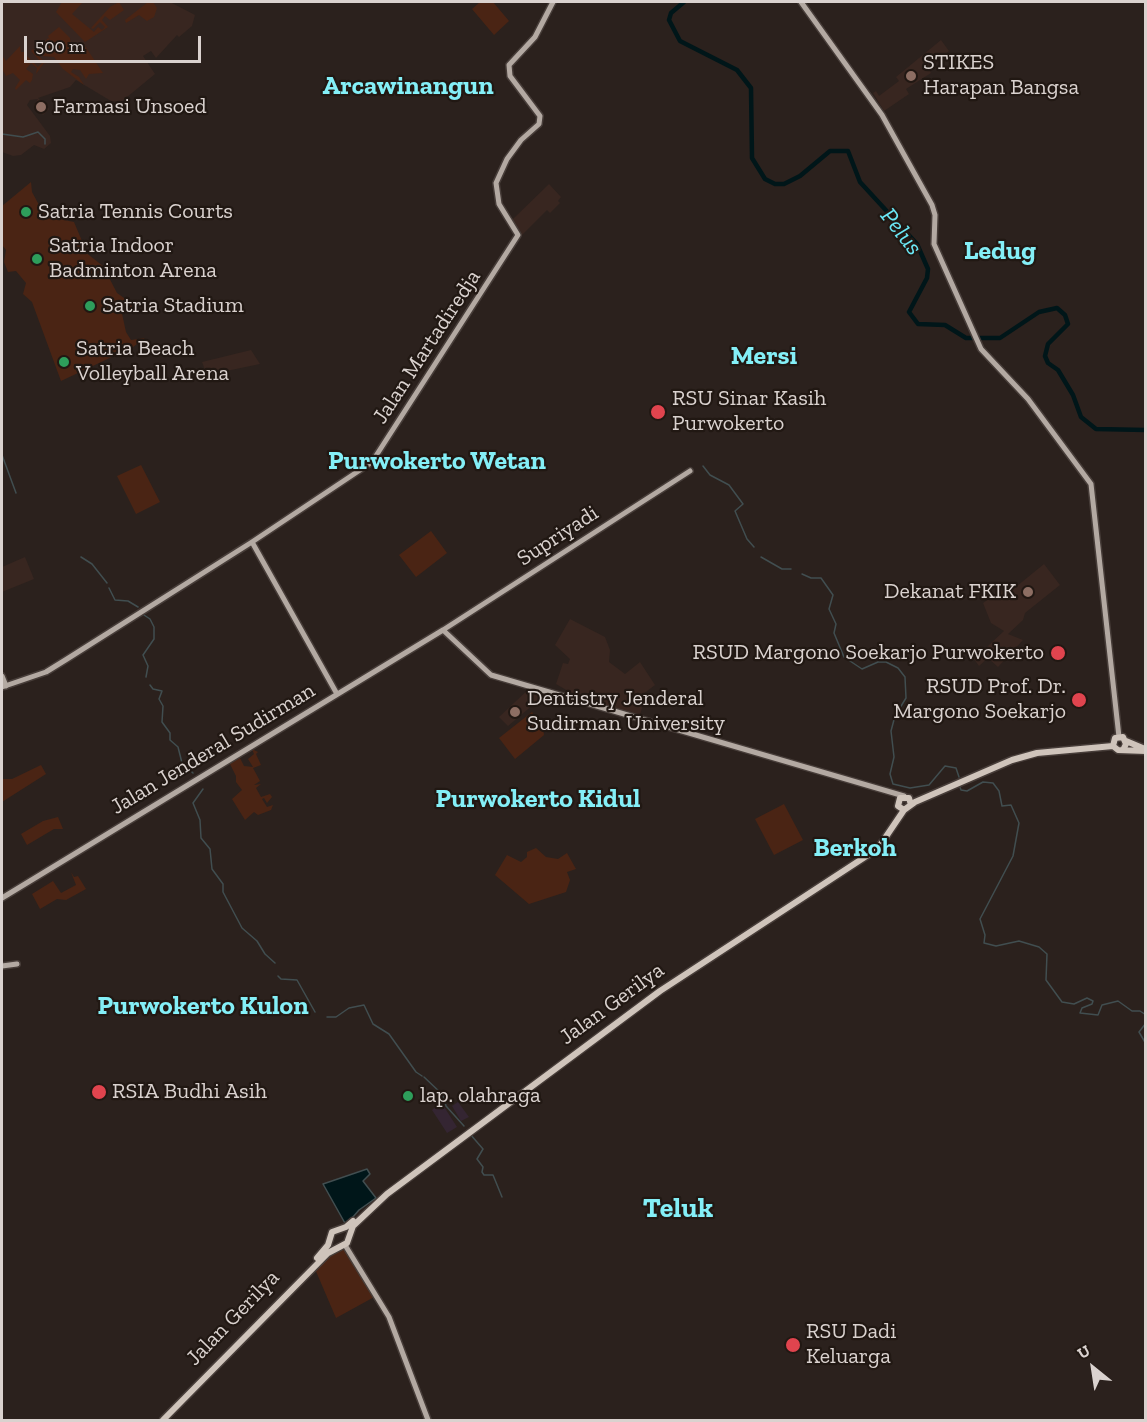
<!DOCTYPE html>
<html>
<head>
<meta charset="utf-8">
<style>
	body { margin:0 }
	#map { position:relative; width:1147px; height:1422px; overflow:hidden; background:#2b211d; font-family:"Zilla Slab",serif }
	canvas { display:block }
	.frame { position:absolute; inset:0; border:3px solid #dad2cf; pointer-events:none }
	.north { position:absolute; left:1063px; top:1338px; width:60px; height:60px; -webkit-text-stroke:4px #211813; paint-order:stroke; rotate:330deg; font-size:16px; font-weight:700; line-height:24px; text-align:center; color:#dad2cf }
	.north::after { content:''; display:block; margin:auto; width:21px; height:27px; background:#dad2cf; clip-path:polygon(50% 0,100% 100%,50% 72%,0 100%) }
	.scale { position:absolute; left:24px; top:36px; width:177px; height:27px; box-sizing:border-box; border:3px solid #dad2cf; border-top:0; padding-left:8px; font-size:18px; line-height:21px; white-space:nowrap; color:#dad2cf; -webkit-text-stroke:4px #211813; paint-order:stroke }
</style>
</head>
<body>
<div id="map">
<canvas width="1147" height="1422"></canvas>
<div class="frame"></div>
<div class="north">U</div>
<div class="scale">500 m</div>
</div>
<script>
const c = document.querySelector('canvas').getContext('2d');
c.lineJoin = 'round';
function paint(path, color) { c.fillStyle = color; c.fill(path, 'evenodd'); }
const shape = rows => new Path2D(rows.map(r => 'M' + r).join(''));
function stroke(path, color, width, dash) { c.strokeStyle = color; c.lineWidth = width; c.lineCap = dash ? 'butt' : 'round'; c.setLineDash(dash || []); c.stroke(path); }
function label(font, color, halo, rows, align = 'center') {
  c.font = font + ' "Zilla Slab",serif'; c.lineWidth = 4.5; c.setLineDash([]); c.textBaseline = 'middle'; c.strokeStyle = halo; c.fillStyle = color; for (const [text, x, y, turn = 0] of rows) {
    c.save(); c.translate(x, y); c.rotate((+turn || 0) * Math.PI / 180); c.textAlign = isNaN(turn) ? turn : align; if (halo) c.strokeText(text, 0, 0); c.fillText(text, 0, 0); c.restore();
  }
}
paint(shape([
	[441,1102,457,1127,447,1133,432,1110],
	[458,1102,469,1117,461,1121,452,1106]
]), '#342532');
paint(shape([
	[2,2,170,2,195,15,192,26,179,37,177,35,156,58,151,51,143,56,155,74,121,102,111,101,76,80,70,87,38,98,49,109,43,115,34,105,38,99,30,100,27,105,50,136,51,143,44,149,34,145,21,155,13,156,2,152],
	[941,40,949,51,928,69,931,73,906,89,909,94,884,111,873,93,876,91,879,96,899,81,896,77],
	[549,184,561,197,558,201,560,203,550,213,547,210,521,236,512,220],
	[251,350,260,364,207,375,202,362],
	[25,557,34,579,2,592,2,567],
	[1044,564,1060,585,1025,613,1023,620,1008,634,1023,640,998,667,988,658,979,666,974,659,1004,631,991,623,983,603,1001,590,1006,595],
	[570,619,605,637,610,650,609,662,625,674,640,662,655,685,638,698,642,708,639,718,565,697,568,691,556,684,563,663,568,664,570,659,555,645],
	[531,687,543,691,540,699,508,726,499,717]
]), '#382620');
paint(shape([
	[62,2,83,2,72,14,94,32,98,27,102,30,105,27,100,22,93,29,91,28,110,7,119,2,124,10,110,20,105,16,102,20,108,27,85,42,56,12],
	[148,2,153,2,157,8,154,17,147,21,139,15,126,23,125,20],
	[480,2,493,2,509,21,494,35,472,9],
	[59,27,70,38,71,47,83,43,103,73,89,74,86,79,80,70,73,69,71,72,79,77,84,85,63,69,54,57,43,56,35,44,39,42,42,45,48,38,50,40,48,36],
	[20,46,21,52,27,52,26,55,38,67,42,63,31,51,33,49,46,64,44,63,36,74,37,68,31,63,26,69,33,74,32,80,30,83,26,80,16,90,15,88,20,80,13,73,6,76,2,69,2,55,6,61],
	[31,182,32,192,39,205,45,203,46,209,52,214,62,211,64,220,74,222,82,241,80,248,103,266,117,293,131,303,132,307,127,311,124,313,124,309,121,309,126,332,131,340,145,338,133,347,61,381,32,302,23,294,26,283,16,271,8,272,4,262,6,250,2,245,2,206],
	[141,465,160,502,136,514,117,476],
	[431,531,447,553,416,577,399,555],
	[532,712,543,727,544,735,515,759,499,738],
	[252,749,258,752,256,754,261,765,253,768,260,781,254,785,261,784,256,788,261,797,270,794,272,797,267,803,264,798,262,799,267,807,273,805,271,810,258,815,254,812,245,820,232,799,242,790,236,782,236,776,230,764,240,758,244,766,253,767,248,759,254,754],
	[41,765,46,774,2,802,2,779,12,779],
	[784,804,803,840,774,855,755,819],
	[58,817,63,829,54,829,27,845,21,834,43,821],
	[536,848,546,857,558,859,567,853,576,869,567,872,570,880,566,892,529,904,495,875,507,855,521,862,527,857,527,852],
	[71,872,74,877,78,876,86,889,66,900,57,899,40,909,32,894,53,881,61,893,76,885],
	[342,1249,348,1252,376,1296,336,1318,315,1269,334,1250]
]), '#4a2414');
const water = shape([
	[367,1169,370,1174,363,1181,376,1198,359,1210,346,1225,323,1184,367,1169]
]);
paint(water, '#001619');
stroke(water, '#414e50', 1.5);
stroke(shape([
	[2,134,23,137,38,132,45,139,45,144],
	[2,455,16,493],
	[703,466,710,475,729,485,743,504,735,511,747,539,754,547],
	[81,557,92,564,107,583],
	[761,557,782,569,791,569],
	[802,574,811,578,821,578,833,595,829,609,836,624,834,633,844,657,862,669,878,662,886,662,898,668,905,677,906,698,895,716,891,731,894,757,890,774,893,784,910,788,929,785,945,766,956,768,959,777],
	[109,588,115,600,128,601,138,607],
	[144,615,150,619,154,627,154,639,143,655,148,666,146,677],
	[150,685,153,689,162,691,159,699,163,706,162,722,170,733,170,740,178,747,182,763,193,773],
	[960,787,961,790,967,791,983,782,993,783,999,791,1002,806,1011,805,1019,823,1013,856,980,919,985,935,984,943,996,946,1019,941,1039,947,1047,954,1046,980,1062,1002,1074,1004,1087,998,1093,1001,1092,1004,1082,1008,1080,1013,1098,1015,1102,1005,1118,1001,1132,1011,1140,1011,1146,1015],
	[203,789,193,803,200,820,201,838,210,849,212,869,223,884,223,892,242,928,257,941,265,954,275,963],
	[278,976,281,979,297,980,315,1012],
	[327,1017,336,1017,349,1008,364,1005,373,1024,389,1034,416,1072,422,1076],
	[1146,1023,1139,1032,1146,1044],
	[424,1077,443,1095,446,1106,464,1126],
	[470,1134,483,1149,477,1159,483,1167,482,1172,484,1175,493,1175,502,1197]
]), '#414e50', 1.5);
stroke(shape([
	[684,2,671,13,669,20,680,41,737,70,751,88,752,158,765,179,775,184,784,184,800,176,830,151,848,151,860,182,917,244,928,269,927,278,909,312,918,324,945,325,966,338,1000,338,1039,312,1057,308,1065,315,1068,324,1048,344,1045,356,1048,363,1058,370,1073,395,1081,417,1096,429,1146,430]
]), '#001619', 4.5);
const major = shape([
	[801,2,882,115,932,205,935,215,934,244,981,349,1028,399,1091,484,1119,737],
	[252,542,337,694],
	[443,630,491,675,904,796],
	[2,676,6,686],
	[2,687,46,672,67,659,252,542,372,462,518,235,499,204,496,183,507,159,521,140,539,124,540,116,510,76,509,65,535,37,553,2],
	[2,898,443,630,690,471],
	[2,966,17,964],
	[345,1245,389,1317,428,1420]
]);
const highway = shape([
	[1126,741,1145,749],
	[1113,746,1118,750,1146,751],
	[1113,746,1115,738,1123,737,1126,744,1123,750],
	[904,810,898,806,900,798,909,798,911,805],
	[317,1258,328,1245,332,1232,346,1227,353,1221],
	[163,1420,328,1253,347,1243,353,1226,387,1194,660,991,871,853,881,844,904,810,915,802,1012,760,1037,753,1113,746]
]);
stroke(major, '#473d39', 8);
stroke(highway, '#473d39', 9);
stroke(major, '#b3a9a2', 5);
stroke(highway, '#cfc4bb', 6);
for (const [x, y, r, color] of [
	[911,76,6,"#8d6e63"],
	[41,107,6,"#8d6e63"],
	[26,212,6,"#2e9e5b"],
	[37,259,6,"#2e9e5b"],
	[90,306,6,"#2e9e5b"],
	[64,362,6,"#2e9e5b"],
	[658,412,8,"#e0444e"],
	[1028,592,6,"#8d6e63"],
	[1058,653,8,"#e0444e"],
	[1079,700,8,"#e0444e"],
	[515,712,6,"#8d6e63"],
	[99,1092,8,"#e0444e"],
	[408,1096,6,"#2e9e5b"],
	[793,1345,8,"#e0444e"]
]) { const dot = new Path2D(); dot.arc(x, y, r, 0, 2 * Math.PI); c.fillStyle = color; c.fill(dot); stroke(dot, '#211813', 2); }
label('22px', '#dad2cf', '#211813', [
	["STIKES",923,63],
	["Harapan Bangsa",923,88],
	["Farmasi Unsoed",53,107],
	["Satria Tennis Courts",38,212],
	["Satria Indoor",49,246],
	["Badminton Arena",49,271],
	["Satria Stadium",102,306],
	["Satria Beach",76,349],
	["Volleyball Arena",76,374],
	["RSU Sinar Kasih",672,399],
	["Purwokerto",672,424],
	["Dekanat FKIK",1016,592,"right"],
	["RSUD Margono Soekarjo Purwokerto",1044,653,"right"],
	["RSUD Prof. Dr.",1066,687,"right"],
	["Margono Soekarjo",1066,712,"right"],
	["Dentistry Jenderal",527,699],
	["Sudirman University",527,724],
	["RSIA Budhi Asih",112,1092],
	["lap. olahraga",420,1096],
	["RSU Dadi",806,1332],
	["Keluarga",806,1357]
], 'left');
label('22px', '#dad2cf', '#211813', [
	["Jalan Martadiredja",427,347,-57],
	["Supriyadi",558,536,-33],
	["Jalan Jenderal Sudirman",213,749,-31],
	["Jalan Gerilya",612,1004,-36],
	["Jalan Gerilya",233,1318,-46]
]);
label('italic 24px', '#6be9f7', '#211813', [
	["Pelus",901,232,52]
]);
label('bold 26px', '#84eff7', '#211813', [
	["Arcawinangun",408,87],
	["Ledug",1000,252],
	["Mersi",764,357],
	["Purwokerto Wetan",437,462],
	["Purwokerto Kidul",538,800],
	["Berkoh",855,849],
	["Purwokerto Kulon",203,1007]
]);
label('bold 28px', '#84eff7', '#211813', [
	["Teluk",678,1209]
]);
</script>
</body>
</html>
